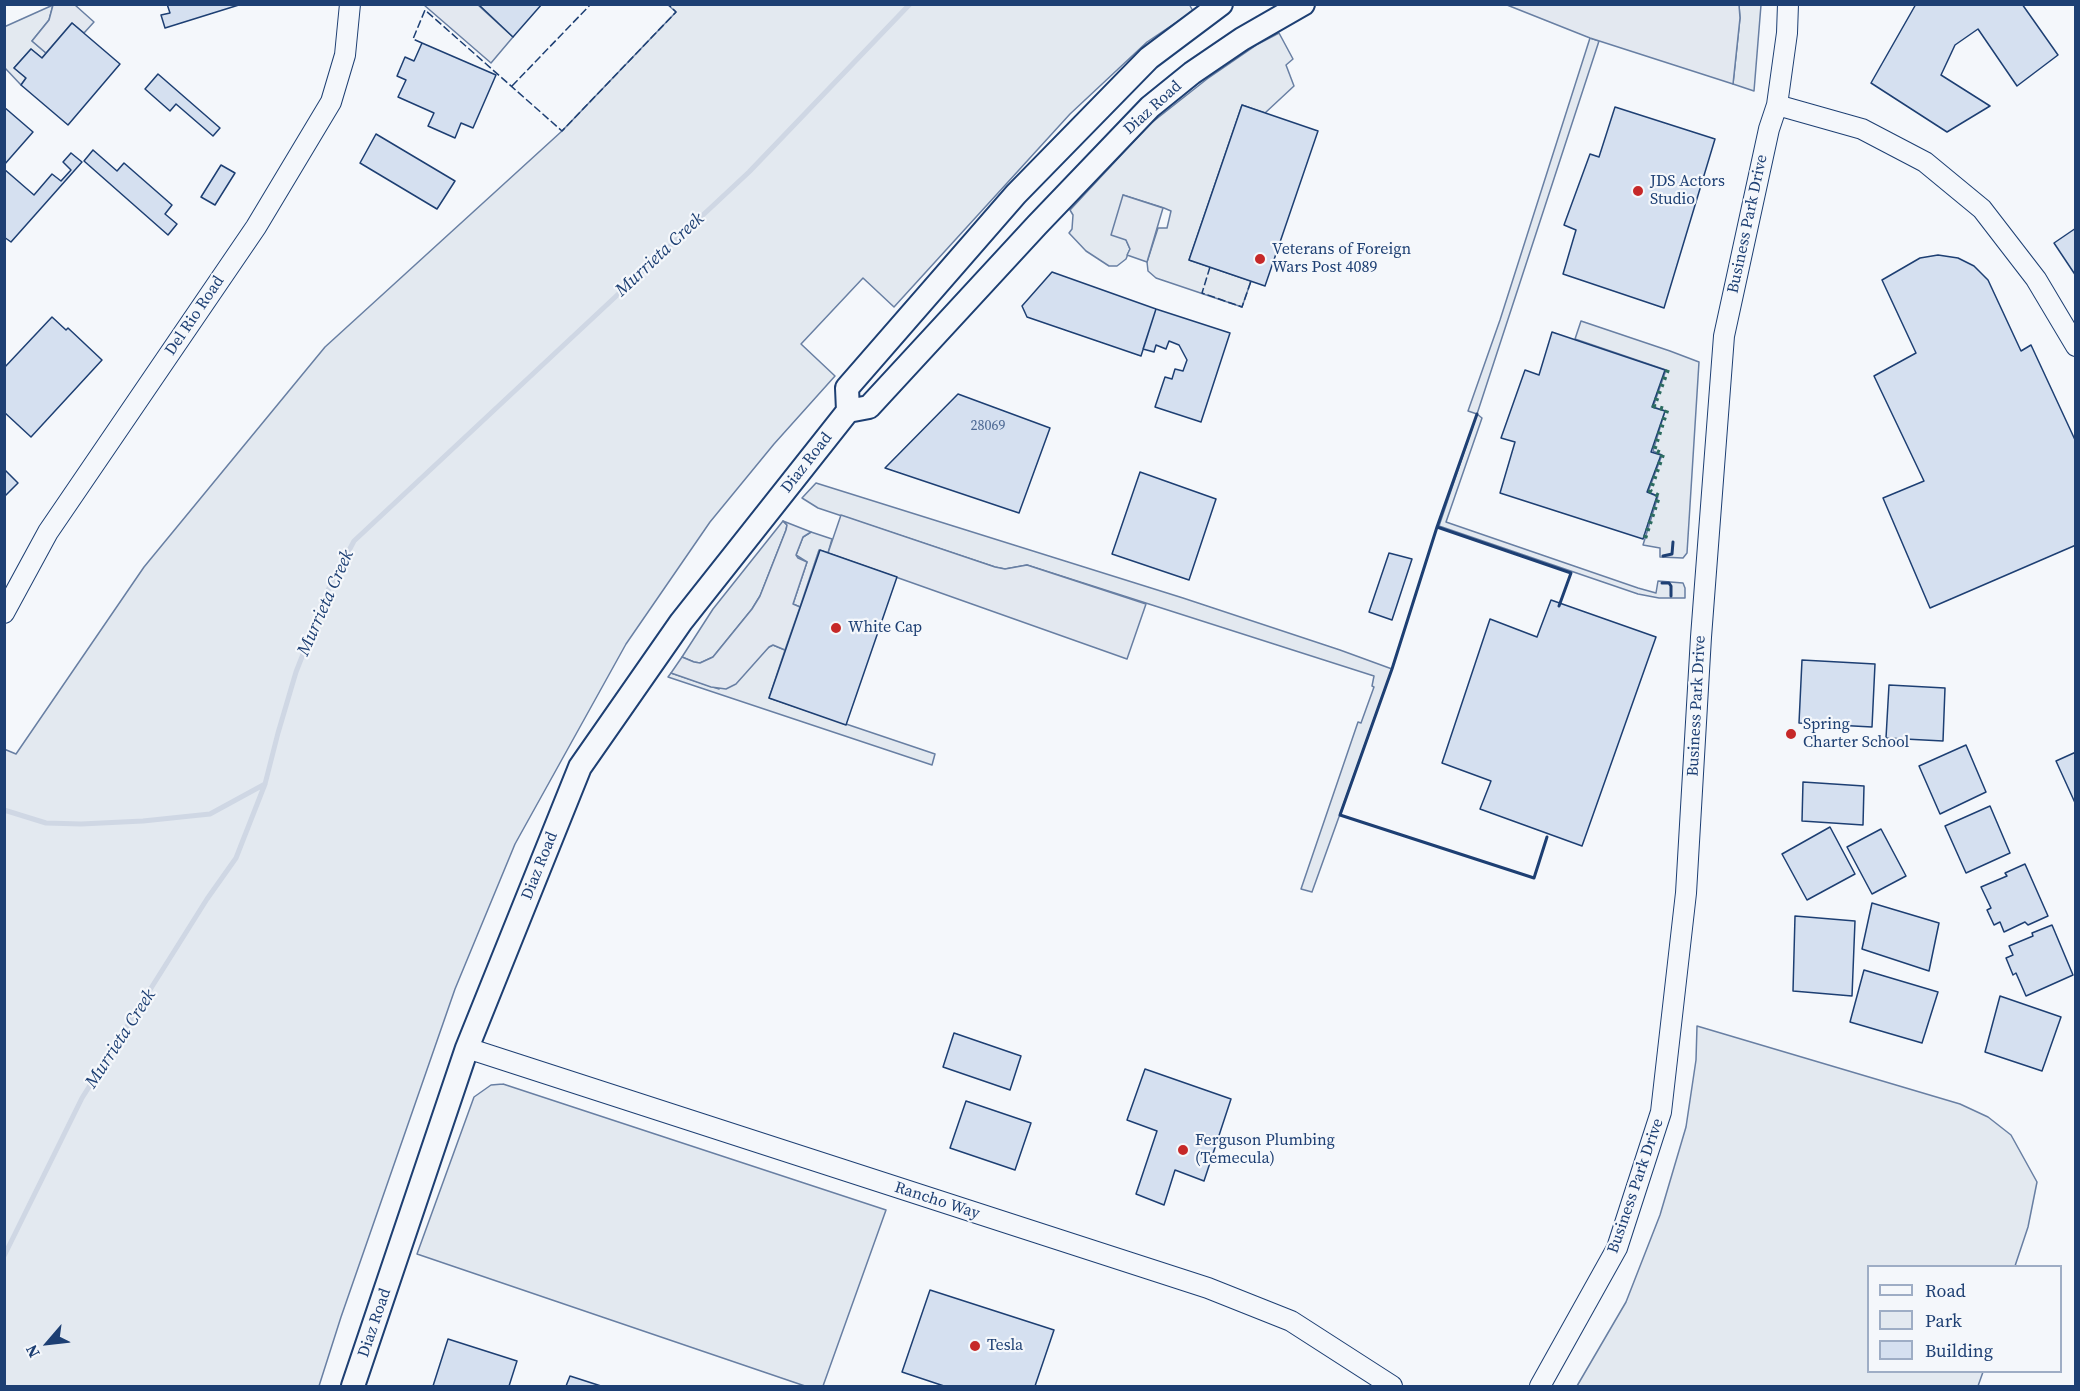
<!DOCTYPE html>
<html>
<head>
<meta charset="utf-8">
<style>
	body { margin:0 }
	#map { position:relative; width:2080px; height:1391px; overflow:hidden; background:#f4f7fb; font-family:"Source Serif 4",serif }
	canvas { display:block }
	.frame { position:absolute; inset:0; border:6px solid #1d3f73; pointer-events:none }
	.legend { position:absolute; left:1867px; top:1265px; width:195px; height:108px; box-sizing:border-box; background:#f4f7fb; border:2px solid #9eadc5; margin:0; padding:8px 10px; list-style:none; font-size:18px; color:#1d3f73 }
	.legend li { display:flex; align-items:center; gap:12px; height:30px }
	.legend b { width:30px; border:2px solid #9eadc5 }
	.north { position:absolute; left:18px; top:1313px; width:60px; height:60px; -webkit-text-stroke:4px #f4f7fb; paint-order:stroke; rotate:242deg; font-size:16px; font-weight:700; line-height:24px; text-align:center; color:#1d3f73 }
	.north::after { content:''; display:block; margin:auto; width:21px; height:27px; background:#1d3f73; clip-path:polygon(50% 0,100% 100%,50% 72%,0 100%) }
</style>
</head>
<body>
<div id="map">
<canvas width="2080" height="1391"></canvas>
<div class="frame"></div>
<ul class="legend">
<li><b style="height:8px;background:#f4f7fb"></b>Road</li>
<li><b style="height:16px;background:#e3e9f0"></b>Park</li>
<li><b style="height:16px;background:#d5e0f0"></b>Building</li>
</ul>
<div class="north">N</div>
</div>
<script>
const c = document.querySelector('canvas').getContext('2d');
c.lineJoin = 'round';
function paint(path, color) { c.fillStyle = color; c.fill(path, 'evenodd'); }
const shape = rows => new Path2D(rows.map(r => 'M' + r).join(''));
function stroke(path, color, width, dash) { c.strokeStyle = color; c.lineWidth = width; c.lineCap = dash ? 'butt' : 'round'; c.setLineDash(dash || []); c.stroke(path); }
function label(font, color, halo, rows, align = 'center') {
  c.font = font + ' "Source Serif 4",serif'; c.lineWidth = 4.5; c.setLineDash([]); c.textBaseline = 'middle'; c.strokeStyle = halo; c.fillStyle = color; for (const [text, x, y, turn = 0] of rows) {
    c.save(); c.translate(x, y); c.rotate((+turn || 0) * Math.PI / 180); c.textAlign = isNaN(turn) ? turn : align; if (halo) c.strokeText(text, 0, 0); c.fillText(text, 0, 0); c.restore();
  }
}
const green = shape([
	[1189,4,1193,11,1147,42,1070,114,894,307,863,278,801,344,835,376,774,444,710,522,626,644,515,844,455,989,341,1317,319,1386,5,1386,4,749,16,754,144,567,325,347,562,131,676,12,668,5,1189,4],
	[53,5,49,20,32,41,46,53,42,58,31,49,14,68,26,78,21,85,5,68,4,27,53,5],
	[1739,5,1761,5,1754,91,1733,84,1740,18,1739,5],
	[1279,33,1293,59,1286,65,1294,86,1265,113,1242,105,1189,260,1251,281,1242,307,1156,278,1148,271,1147,262,1158,228,1167,228,1171,211,1164,208,1123,195,1126,240,1130,249,1126,259,1117,266,1109,266,1086,251,1069,233,1072,229,1073,215,1070,210,1150,124,1207,79,1258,44,1279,33],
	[1590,38,1599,41,1477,414,1482,418,1446,522,1638,588,1656,593,1658,581,1683,583,1685,588,1685,598,1659,598,1638,594,1439,526,1477,414,1468,411,1500,320,1590,38],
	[1581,321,1670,351,1699,362,1687,553,1683,558,1660,557,1660,548,1643,545,1658,496,1648,492,1662,455,1653,451,1665,411,1653,407,1666,370,1575,339,1581,321],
	[816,483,1183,598,1340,650,1392,669,1312,892,1301,889,1358,722,1361,723,1374,687,1372,686,1374,676,1027,565,1005,569,995,567,818,508,802,498,816,483],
	[783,521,787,525,786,530,760,596,752,609,713,657,700,663,694,662,682,657,713,609,783,521],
	[811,532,832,539,828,553,819,550,800,607,793,604,807,562,796,555,803,537,811,532],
	[773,645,785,650,769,698,935,754,932,765,668,677,671,673,719,689,769,647,773,645],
	[1697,1026,1960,1104,1988,1117,2011,1135,2037,1182,2028,1227,2015,1266,1868,1266,1868,1372,1983,1372,1978,1386,1577,1386,1626,1302,1660,1215,1686,1127,1696,1060,1697,1026],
	[503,1084,886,1210,823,1386,805,1386,417,1254,474,1097,491,1085,503,1084]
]);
paint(green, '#e3e9f0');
stroke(green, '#687fa3', 1.5);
const parking = shape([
	[53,5,75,5,94,22,84,33,72,23,46,53,32,41,49,20,53,5],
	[424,5,478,5,513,37,491,63,424,5],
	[1507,5,1739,5,1740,18,1733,84,1590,38,1507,5],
	[1123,195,1163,208,1147,262,1127,255,1130,249,1126,240,1111,235,1123,195],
	[841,515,995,567,1005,569,1027,565,1146,604,1127,659,828,553,841,515],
	[783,521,811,532,803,537,796,555,798,558,807,562,793,604,800,607,785,650,773,645,769,647,736,684,726,689,711,687,671,673,682,657,694,662,700,663,713,657,752,609,760,596,786,530,787,525,783,521]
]);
paint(parking, '#e3e8f0');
stroke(parking, '#687fa3', 1.5);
stroke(shape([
	[4,810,46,823,81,824,143,821,210,814,265,784],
	[4,1256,82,1098,207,899,236,858,265,784,278,733,296,672,329,588,354,541,749,172,910,4]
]), '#cfd7e4', 5);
const building = shape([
	[167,4,242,4,165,28,161,15,170,13,167,4],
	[478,4,542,4,513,37,478,4],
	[1916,4,2022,4,2058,55,2017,86,1978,29,1955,45,1941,75,1990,106,1947,132,1871,83,1916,4],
	[72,23,120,64,68,125,21,85,26,78,14,68,31,49,42,58,72,23],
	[422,43,496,75,473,128,461,123,455,138,428,126,434,113,398,97,406,80,397,76,405,57,414,61,422,43],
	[158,74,220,128,213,136,176,104,170,111,145,89,158,74],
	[1242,105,1318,131,1265,286,1189,260,1242,105],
	[4,107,33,132,4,165,4,107],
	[1615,107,1715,139,1664,308,1563,274,1576,230,1564,225,1590,154,1599,157,1615,107],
	[376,134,455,181,437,209,360,163,376,134],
	[93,150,117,171,124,163,172,205,165,214,177,224,168,235,84,161,93,150],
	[71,153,82,162,11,242,4,237,4,169,34,195,52,174,61,181,71,170,63,162,71,153],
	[221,165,235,173,215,205,201,197,221,165],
	[2076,228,2076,276,2054,243,2076,228],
	[1938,255,1958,258,1974,266,1988,280,2021,351,2031,345,2076,442,2076,545,1930,608,1883,498,1924,481,1874,376,1916,353,1882,280,1920,258,1938,255],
	[1052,272,1156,309,1141,356,1027,317,1022,306,1052,272],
	[1156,309,1230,333,1201,422,1155,407,1165,377,1172,379,1175,369,1183,371,1187,360,1179,345,1169,341,1166,349,1156,345,1154,352,1143,349,1156,309],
	[52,317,66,330,68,328,102,360,31,437,4,412,4,368,52,317],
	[1552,332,1665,370,1652,407,1665,411,1651,452,1661,455,1647,492,1657,496,1643,539,1500,493,1515,442,1501,438,1525,370,1539,375,1552,332],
	[958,394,1050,428,1019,513,885,468,958,394],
	[4,469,18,483,4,497,4,469],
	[1140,472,1216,499,1189,580,1112,554,1140,472],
	[820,550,897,577,846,725,769,698,820,550],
	[1389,553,1412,559,1392,620,1369,612,1389,553],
	[1551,600,1656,637,1582,846,1480,809,1491,781,1442,763,1490,619,1537,637,1551,600],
	[1802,660,1875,664,1872,727,1799,723,1802,660],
	[1889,685,1945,688,1943,741,1886,738,1889,685],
	[1966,745,1986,792,1940,814,1919,766,1966,745],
	[2076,752,2076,805,2056,761,2076,752],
	[1803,782,1864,786,1863,825,1802,821,1803,782],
	[1990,806,2010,853,1966,873,1945,826,1990,806],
	[1830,827,1855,874,1807,900,1782,854,1830,827],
	[1881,829,1906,876,1872,894,1847,847,1881,829],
	[2025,864,2048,916,2028,925,2025,922,2004,932,2000,922,1994,925,1987,910,1991,908,1981,887,2007,876,2005,873,2025,864],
	[1872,903,1939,923,1929,971,1862,949,1872,903],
	[1795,916,1855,921,1852,996,1793,991,1795,916],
	[2052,925,2073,975,2026,996,2016,973,2013,975,2006,958,2013,955,2009,946,2033,936,2032,933,2052,925],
	[1864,970,1938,992,1922,1043,1850,1022,1864,970],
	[2000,996,2061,1017,2042,1071,1985,1052,2000,996],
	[954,1033,1021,1056,1010,1090,943,1067,954,1033],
	[1145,1069,1231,1099,1204,1181,1175,1170,1164,1205,1136,1194,1157,1131,1127,1120,1145,1069],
	[966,1101,1031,1123,1015,1170,950,1148,966,1101],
	[930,1290,1054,1330,1035,1386,944,1386,902,1372,930,1290],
	[448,1339,517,1361,509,1386,433,1386,448,1339],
	[570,1376,601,1386,566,1386,570,1376]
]);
paint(building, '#d5e0f0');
stroke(building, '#1d3f73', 1.5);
const tertiary = shape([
	[1777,105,1862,129,1925,162,1982,209,2036,279,2076,346],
	[4,613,48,532,256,227,331,102,345,55,350,4],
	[467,1048,1208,1288,1291,1321,1392,1386],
	[1540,1386,1617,1248,1661,1112,1686,893,1701,637,1724,336,1769,129,1777,105,1787,33,1788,4]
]);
const secondary = shape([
	[848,411,847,388,1016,194,1149,58,1221,4],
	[353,1386,467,1048,580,767,681,622,848,411,869,407,1037,225,1150,107,1192,73,1242,39,1303,4]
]);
stroke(tertiary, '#1d3f73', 22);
stroke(secondary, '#1d3f73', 26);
stroke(tertiary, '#f4f7fb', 20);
stroke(secondary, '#f4f7fb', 22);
stroke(shape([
	[1645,538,1659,496,1650,491,1663,454,1654,450,1667,410,1654,406,1668,369]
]), '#2c6c60', 4.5, [3, 4.5]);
stroke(shape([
	[422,43,413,39,425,10,562,131,676,12,668,4],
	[512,86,591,4],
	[1210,267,1202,293,1242,307,1251,281]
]), '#1d3f73', 1.5, [8, 3]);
stroke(shape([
	[1477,414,1437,527,1571,573,1559,606],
	[1437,527,1392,669,1340,815,1534,878,1547,837],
	[1663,556,1672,554,1673,542],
	[1662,583,1669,583,1671,586,1671,596]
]), '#1d3f73', 3);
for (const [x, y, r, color] of [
	[1638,191,6,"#c62828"],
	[1260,259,6,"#c62828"],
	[836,628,6,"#c62828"],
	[1791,734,6,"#c62828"],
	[1183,1150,6,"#c62828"],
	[975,1346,6,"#c62828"]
]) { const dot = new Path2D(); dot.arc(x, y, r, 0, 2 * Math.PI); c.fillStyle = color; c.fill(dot); stroke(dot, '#f4f7fb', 2); }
label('14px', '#4b6792', null, [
	["28069",988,426]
]);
label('16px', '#1d3f73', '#f4f7fb', [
	["Diaz Road",1153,108,-42],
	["Business Park Drive",1748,224,-78],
	["Del Rio Road",195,316,-56],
	["Diaz Road",807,463,-52],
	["Business Park Drive",1697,706,-87],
	["Diaz Road",540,866,-68],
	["Business Park Drive",1636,1186,-71],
	["Rancho Way",937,1201,18],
	["Diaz Road",375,1323,-71]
]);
label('16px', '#1d3f73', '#f4f7fb', [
	["JDS Actors",1650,182],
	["Studio",1650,200],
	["Veterans of Foreign",1272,250],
	["Wars Post 4089",1272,268],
	["White Cap",848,628],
	["Spring",1803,725],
	["Charter School",1803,743],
	["Ferguson Plumbing",1195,1141],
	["(Temecula)",1195,1159],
	["Tesla",987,1346]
], 'left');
label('italic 18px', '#1d3f73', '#f4f7fb', [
	["Murrieta Creek",660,255,-43],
	["Murrieta Creek",326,603,-66],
	["Murrieta Creek",121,1039,-57]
]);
</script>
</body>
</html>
